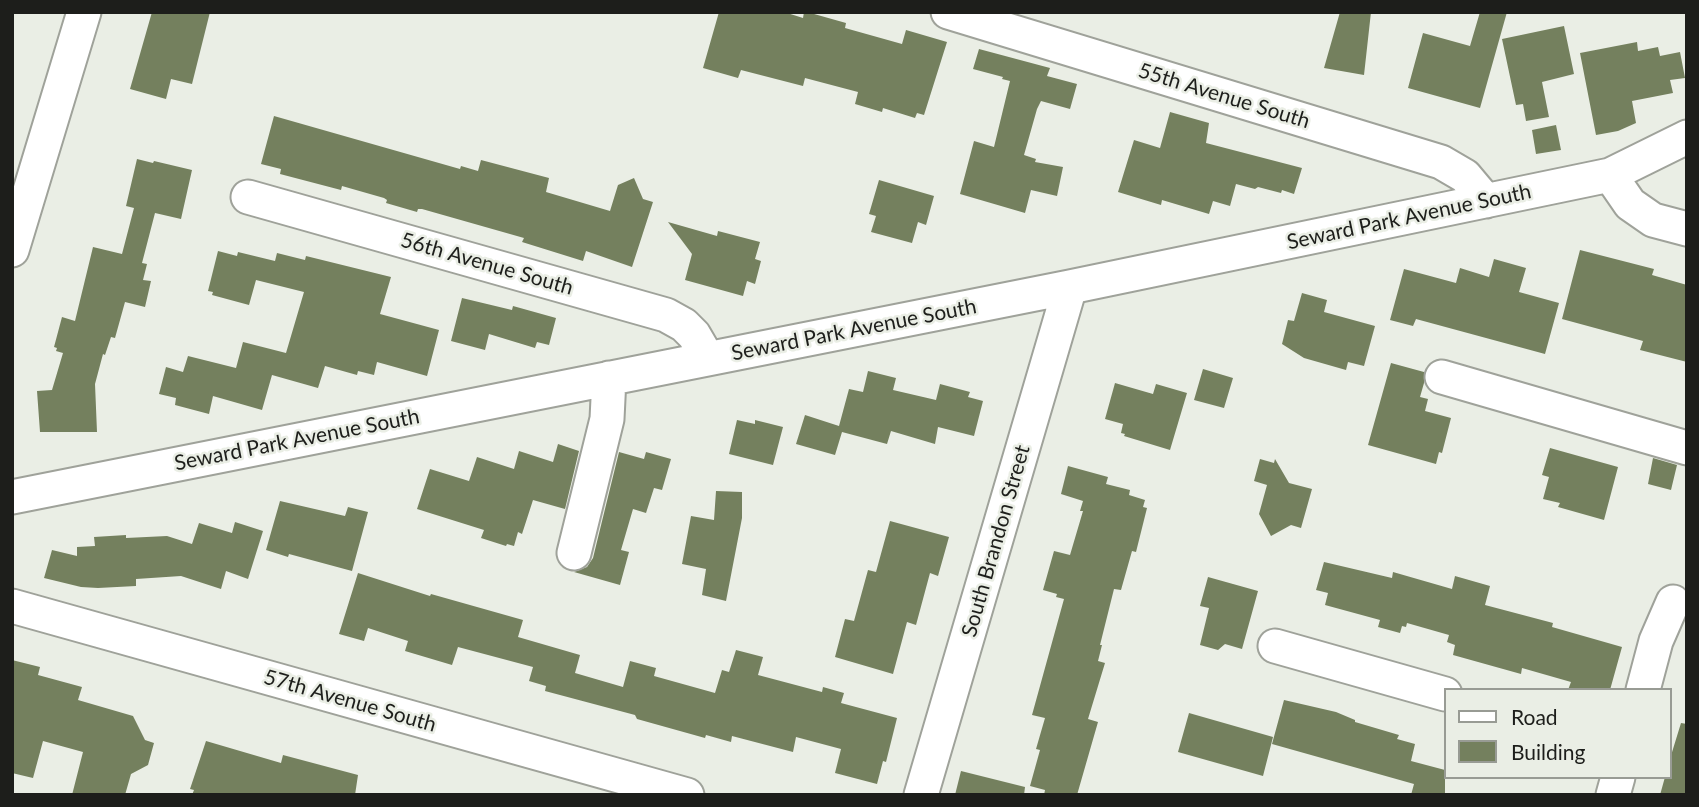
<!DOCTYPE html>
<html>
<head>
<meta charset="utf-8">
<style>
	body { margin:0 }
	#map { position:relative; width:1699px; height:807px; overflow:hidden; background:#eaeee5; font-family:Lato,sans-serif }
	canvas { display:block }
	.frame { position:absolute; inset:0; border:14px solid #1d1e1b; pointer-events:none }
	.legend { position:absolute; left:1444px; top:688px; width:228px; height:91px; box-sizing:border-box; background:#eaeee5; border:2px solid #989b94; margin:0; padding:9px 12px; list-style:none; font-size:21px; color:#1d1e1b }
	.legend li { display:flex; align-items:center; gap:14px; height:35px }
	.legend b { width:35px; border:2px solid #989b94 }
</style>
</head>
<body>
<div id="map">
<canvas width="1699" height="807"></canvas>
<div class="frame"></div>
<ul class="legend">
<li><b style="height:9px;background:#fff"></b>Road</li>
<li><b style="height:19px;background:#74805e"></b>Building</li>
</ul>
</div>
<script>
const c = document.querySelector('canvas').getContext('2d');
c.lineJoin = 'round';
function paint(path, color) { c.fillStyle = color; c.fill(path, 'evenodd'); }
const shape = rows => new Path2D(rows.map(r => 'M' + r).join(''));
function stroke(path, color, width, dash) { c.strokeStyle = color; c.lineWidth = width; c.lineCap = dash ? 'butt' : 'round'; c.setLineDash(dash || []); c.stroke(path); }
function label(font, color, halo, rows, align = 'center') {
  c.font = font + ' Lato,sans-serif'; c.lineWidth = 5; c.setLineDash([]); c.textBaseline = 'middle'; c.strokeStyle = halo; c.fillStyle = color; for (const [text, x, y, turn = 0] of rows) {
    c.save(); c.translate(x, y); c.rotate((+turn || 0) * Math.PI / 180); c.textAlign = isNaN(turn) ? turn : align; if (halo) c.strokeText(text, 0, 0); c.fillText(text, 0, 0); c.restore();
  }
}
paint(shape([
	[152,12,210,12,192,84,171,79,166,99,130,89],
	[719,12,784,12,803,18,804,12,807,12,846,23,845,28,902,44,906,30,947,42,924,115,917,113,915,118,883,108,882,112,855,104,858,92,805,78,803,86,741,70,738,78,703,68],
	[1340,12,1371,12,1364,75,1324,68],
	[1480,12,1507,12,1480,108,1408,88,1423,33,1470,46],
	[1564,26,1574,74,1542,82,1549,117,1526,121,1523,104,1516,105,1502,39],
	[1637,42,1638,51,1658,47,1660,56,1680,52,1685,78,1670,80,1673,93,1632,101,1636,123,1618,131,1596,135,1580,53],
	[979,49,1050,68,1047,76,1077,84,1070,109,1041,101,1037,109,1024,155,1036,159,1035,162,1063,167,1057,196,1031,190,1025,213,960,194,974,141,994,147,1010,81,1002,79,1003,77,973,69],
	[1170,112,1209,123,1206,143,1302,168,1294,194,1282,190,1281,193,1258,187,1255,189,1236,184,1230,206,1213,201,1209,214,1162,200,1161,205,1118,192,1134,140,1160,148],
	[274,116,460,169,461,166,478,171,481,160,549,178,546,192,610,211,618,185,634,178,643,199,653,202,632,267,586,251,583,261,522,242,524,238,422,209,418,209,417,212,386,203,387,200,384,198,342,186,341,190,280,174,281,169,261,164],
	[1556,125,1561,150,1536,154,1532,130],
	[137,159,153,163,154,161,192,170,181,219,155,213,142,263,147,264,143,280,151,281,145,307,125,302,115,338,111,337,105,355,103,354,95,384,97,432,40,432,37,391,52,390,63,353,56,351,57,348,54,347,62,317,75,321,93,247,122,254,134,208,126,206],
	[879,180,934,196,926,225,918,222,912,243,871,232,876,216,869,214],
	[668,222,717,236,718,231,760,242,755,259,761,261,755,284,747,281,743,296,685,280,692,254],
	[1580,250,1654,269,1652,275,1687,285,1687,362,1640,350,1643,341,1562,319],
	[218,251,237,256,238,252,275,261,277,253,305,260,306,256,391,277,380,314,439,330,427,376,377,362,374,375,358,371,357,375,325,366,318,388,272,375,262,410,213,396,209,414,175,405,176,398,159,394,166,367,183,372,188,356,236,368,243,342,286,353,304,292,256,280,249,305,212,295,213,292,208,291],
	[1494,259,1526,268,1519,292,1559,303,1545,354,1416,319,1413,326,1390,320,1404,269,1456,283,1460,268,1489,277],
	[1302,293,1327,300,1324,312,1375,326,1364,366,1348,362,1346,370,1304,358,1282,344,1288,320,1294,321],
	[462,298,512,310,513,306,556,318,549,345,537,342,535,348,489,334,485,350,451,341],
	[1391,363,1424,372,1424,383,1420,397,1428,399,1425,411,1451,418,1442,453,1439,452,1436,464,1368,445],
	[1203,369,1233,378,1224,408,1194,400],
	[868,371,896,378,893,390,936,400,940,384,970,392,968,397,983,401,974,436,938,427,935,444,891,431,887,444,842,432,835,455,796,444,805,415,839,426,849,389,863,392],
	[1115,383,1153,394,1156,384,1187,393,1170,450,1124,436,1125,434,1121,433,1123,424,1105,419],
	[737,420,755,424,755,420,783,427,773,465,729,454],
	[558,444,579,451,565,509,533,500,522,534,518,532,514,546,507,544,506,546,481,538,484,530,417,509,430,469,469,481,477,457,514,469,519,451,553,462],
	[1550,448,1618,467,1604,520,1558,507,1560,503,1543,499,1549,477,1542,475],
	[619,452,644,459,646,452,671,459,662,490,654,488,646,513,633,509,621,550,629,552,620,585,574,572,587,567,593,558],
	[1653,458,1677,465,1671,490,1648,484],
	[1260,459,1274,463,1275,459,1289,483,1312,489,1301,528,1291,525,1271,536,1259,514,1267,485,1254,481],
	[1068,466,1108,477,1106,484,1130,490,1129,495,1145,500,1143,507,1147,508,1136,552,1132,551,1121,590,1114,589,1100,645,1102,645,1098,661,1105,663,1088,719,1098,722,1077,795,1044,795,1045,790,1030,786,1040,750,1036,749,1045,718,1032,715,1064,599,1056,597,1057,594,1043,590,1054,551,1070,555,1083,511,1080,511,1083,501,1061,494],
	[716,491,742,492,742,518,726,601,702,595,706,569,682,564,691,516,714,520],
	[280,501,345,516,348,507,368,512,352,571,289,554,288,557,266,550],
	[890,521,949,537,938,576,930,573,916,625,907,622,893,674,835,657,845,619,854,621,868,570,876,572],
	[235,522,263,531,248,579,226,571,221,589,181,576,136,579,136,586,98,588,81,587,44,578,52,550,77,556,77,547,95,546,94,537,126,535,126,538,167,536,192,544,199,523,232,533],
	[1324,562,1392,578,1393,572,1452,589,1455,576,1490,586,1485,605,1553,623,1552,627,1622,647,1610,690,1568,690,1571,682,1522,668,1521,674,1453,655,1455,645,1447,642,1449,635,1407,623,1406,627,1402,626,1400,633,1378,627,1380,620,1325,605,1328,593,1316,590],
	[358,573,430,596,431,594,523,620,518,637,580,655,575,673,623,687,630,661,656,668,654,676,715,693,722,670,729,672,736,650,763,657,758,675,822,692,823,687,844,693,841,703,897,718,886,762,883,761,877,784,835,773,841,749,796,737,793,752,732,736,731,742,706,735,705,738,637,719,635,715,545,691,546,686,529,681,533,667,458,647,452,665,405,651,408,641,368,628,364,641,339,634],
	[1208,577,1258,591,1242,649,1225,644,1218,650,1200,645,1209,608,1200,606],
	[12,660,40,667,38,675,82,687,78,700,133,716,145,740,154,743,148,765,131,774,125,795,72,795,83,752,43,741,33,778,12,773],
	[1284,700,1336,712,1355,720,1355,722,1399,735,1397,739,1415,744,1411,761,1445,770,1445,795,1411,795,1414,784,1272,744],
	[1189,713,1273,737,1263,776,1178,752],
	[1681,723,1687,724,1687,795,1660,795,1665,777,1669,777,1669,762],
	[206,741,281,763,283,755,358,775,355,795,192,795,194,790,190,789],
	[961,771,1025,787,1024,795,955,795]
]), '#74805e');
const minor = shape([
	[948,12,1441,162,1465,176,1486,201],
	[1610,175,1630,204,1653,220,1687,229],
	[248,197,666,315,684,325,694,335,708,359],
	[12,250,84,12],
	[1442,377,1687,448],
	[12,497,1070,287,1610,175,1687,137],
	[574,553,607,419,609,378],
	[12,606,687,795],
	[1275,646,1445,694],
	[1643,690,1656,641,1673,602],
	[921,795,1070,287],
	[1613,795,1618,777]
]);
stroke(minor, '#9fa29a', 37);
stroke(minor, '#fff', 33);
label('21px', '#1d1e1b', '#eaeee5', [
	["55th Avenue South",1224,96,17],
	["Seward Park Avenue South",1409,217,-12],
	["56th Avenue South",487,264,16],
	["Seward Park Avenue South",854,330,-11],
	["Seward Park Avenue South",297,440,-11],
	["South Brandon Street",996,541,-74],
	["57th Avenue South",350,701,16]
]);
</script>
</body>
</html>
